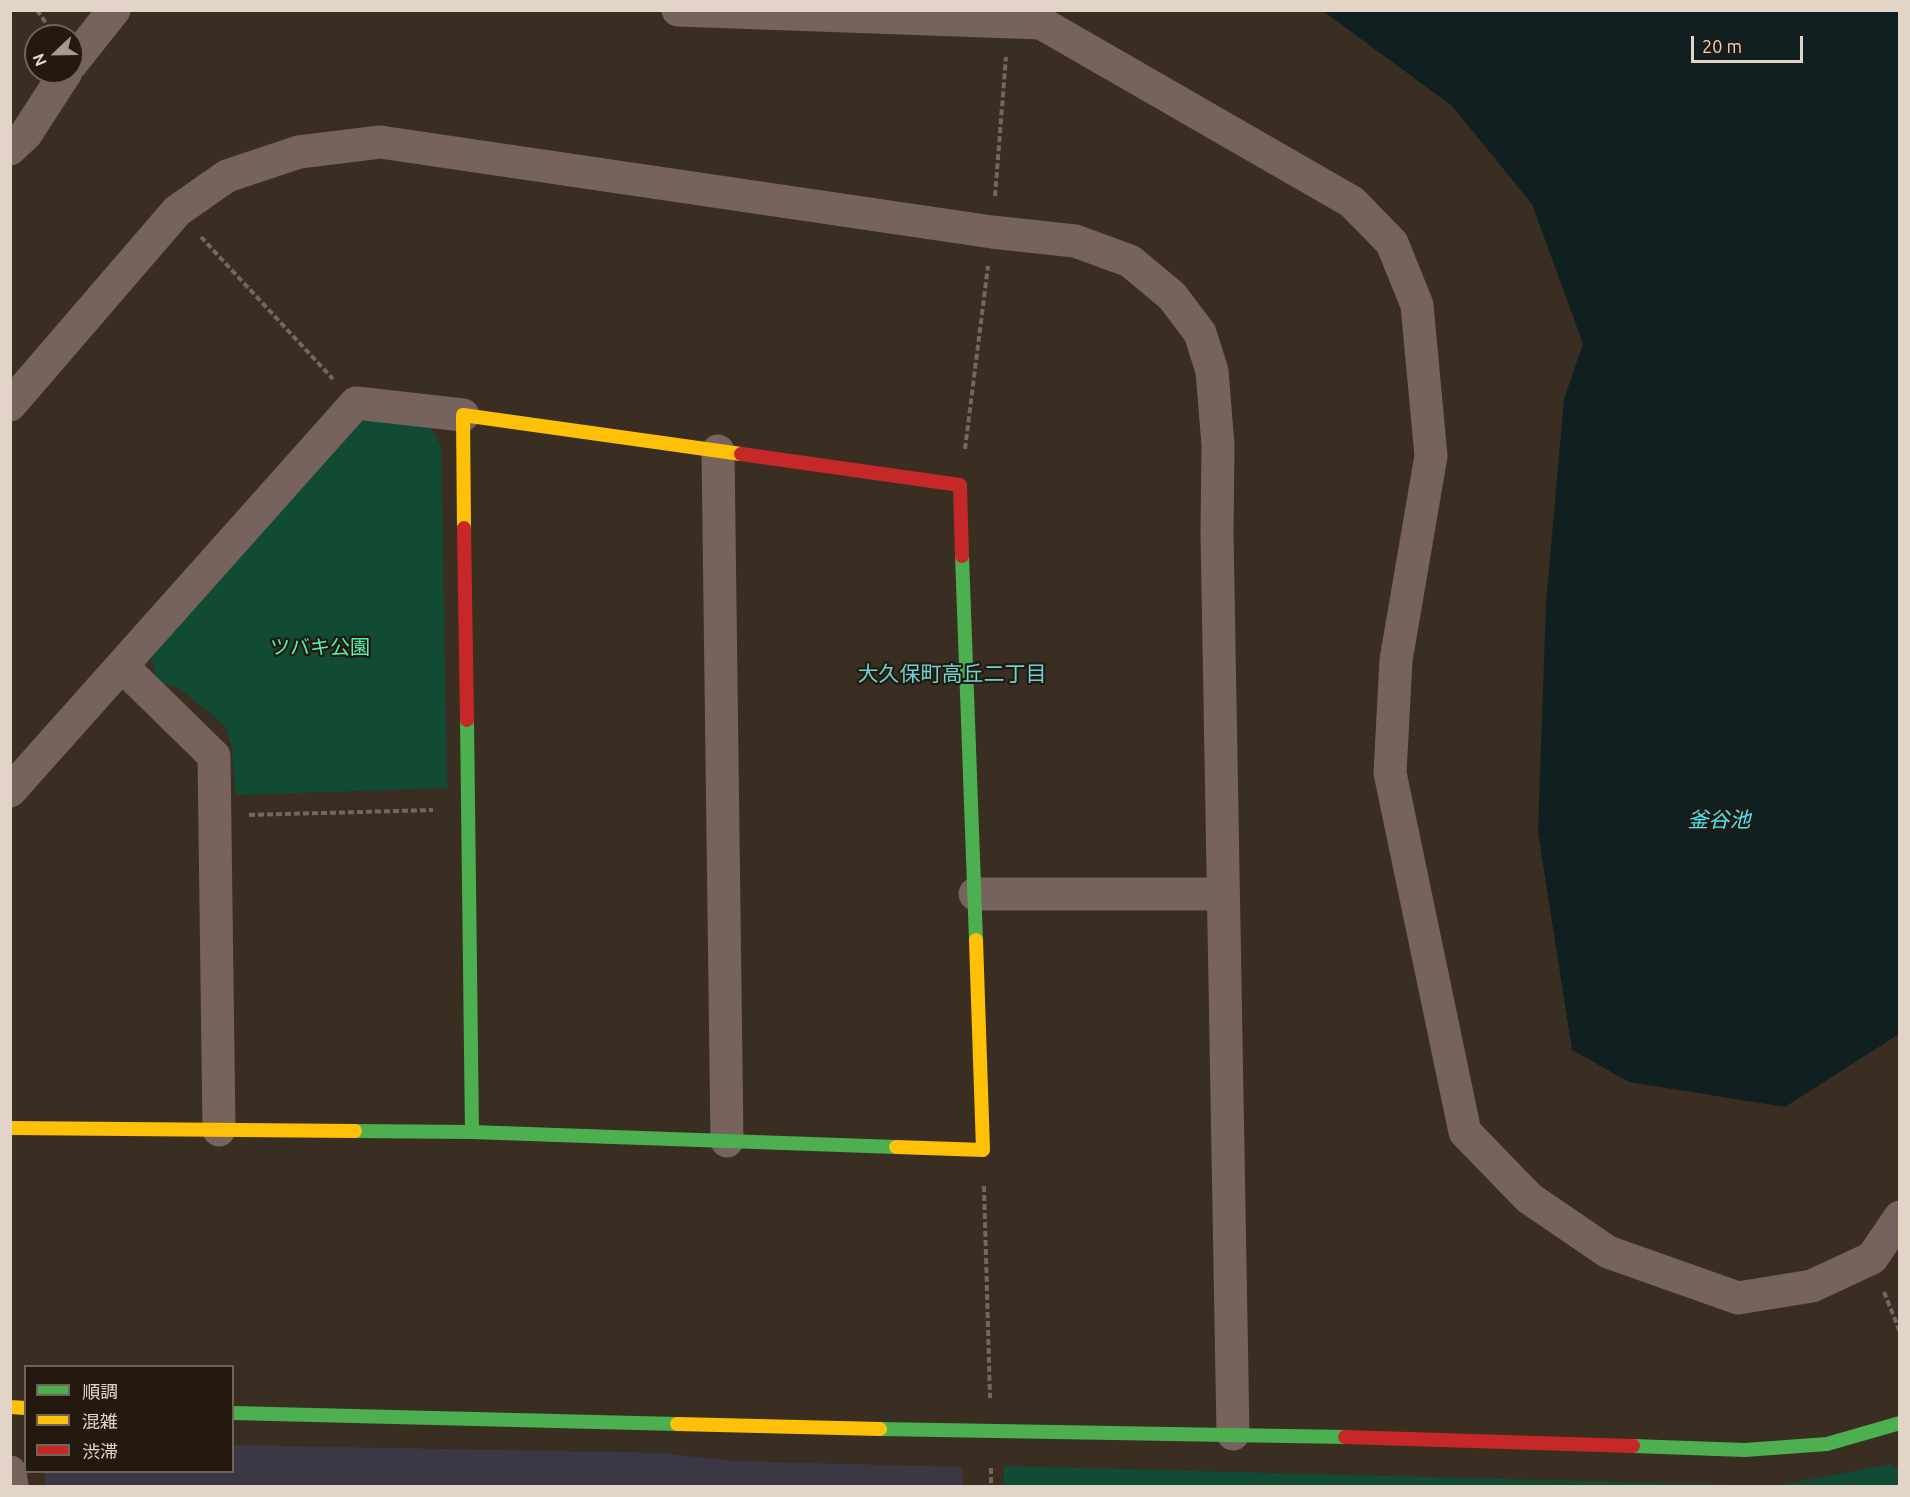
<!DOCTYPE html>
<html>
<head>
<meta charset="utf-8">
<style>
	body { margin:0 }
	#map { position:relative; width:1910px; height:1497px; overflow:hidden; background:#3a2e22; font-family:Ubuntu,"Noto Sans JP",sans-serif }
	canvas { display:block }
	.frame { position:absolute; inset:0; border:12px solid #e3d4c8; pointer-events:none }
	.legend { position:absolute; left:24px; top:1365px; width:210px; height:108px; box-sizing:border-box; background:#23190f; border:2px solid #706459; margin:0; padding:8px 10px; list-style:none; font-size:18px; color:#e3d4c8 }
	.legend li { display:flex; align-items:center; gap:12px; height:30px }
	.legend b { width:30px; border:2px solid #706459 }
	.north { position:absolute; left:24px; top:24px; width:60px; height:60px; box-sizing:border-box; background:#23190f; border:2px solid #706459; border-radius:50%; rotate:248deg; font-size:16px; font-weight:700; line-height:24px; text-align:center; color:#e3d4c8 }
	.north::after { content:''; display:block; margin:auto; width:21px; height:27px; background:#a89a8e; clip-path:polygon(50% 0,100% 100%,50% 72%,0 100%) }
	.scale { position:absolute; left:1691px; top:36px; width:112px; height:27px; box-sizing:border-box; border:3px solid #e3d4c8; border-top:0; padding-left:8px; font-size:18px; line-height:21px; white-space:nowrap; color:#e3d4c8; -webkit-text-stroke:4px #23190f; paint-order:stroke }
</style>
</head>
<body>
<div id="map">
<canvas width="1910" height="1497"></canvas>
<div class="frame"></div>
<ul class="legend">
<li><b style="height:8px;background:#4caf50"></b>順調</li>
<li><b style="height:8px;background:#ffc107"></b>混雑</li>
<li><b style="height:8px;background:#c62828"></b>渋滞</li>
</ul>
<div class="north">N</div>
<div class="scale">20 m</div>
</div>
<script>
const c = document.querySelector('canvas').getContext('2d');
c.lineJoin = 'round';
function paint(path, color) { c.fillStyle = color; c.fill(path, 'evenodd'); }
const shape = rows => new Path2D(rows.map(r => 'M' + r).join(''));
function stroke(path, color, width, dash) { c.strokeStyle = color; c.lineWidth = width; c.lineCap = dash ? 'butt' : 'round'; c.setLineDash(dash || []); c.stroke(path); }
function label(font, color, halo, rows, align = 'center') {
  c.font = font + ' Ubuntu,"Noto Sans JP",sans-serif'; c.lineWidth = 4.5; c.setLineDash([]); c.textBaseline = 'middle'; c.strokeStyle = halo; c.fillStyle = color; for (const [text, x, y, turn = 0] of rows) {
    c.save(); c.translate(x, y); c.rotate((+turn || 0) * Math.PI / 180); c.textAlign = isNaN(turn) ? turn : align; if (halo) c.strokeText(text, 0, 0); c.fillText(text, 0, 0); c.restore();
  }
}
paint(shape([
	[233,1445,660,1453,732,1461,962,1467,963,1486,46,1486,44,1472,232,1472]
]), '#3b3845');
paint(shape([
	[382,415,427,422,441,446,447,788,236,795,231,744,226,728,209,712,178,688,157,681,152,658,164,639,357,423],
	[1891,1464,1899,1469,1899,1486,1004,1486,1004,1466,1776,1486]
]), '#114b34');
paint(shape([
	[1323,11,1899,11,1899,1034,1785,1107,1629,1082,1572,1050,1538,832,1546,603,1564,399,1583,344,1532,204,1452,106]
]), '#102021');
stroke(shape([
	[37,10,52,32],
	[995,196,1006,57],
	[201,237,333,379],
	[965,449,988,266],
	[249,815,433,810],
	[984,1186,990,1398],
	[1884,1292,1900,1332],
	[991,1468,991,1486]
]), '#766660', 4, [6, 3]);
stroke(shape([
	[678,10,1041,23,1352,202,1392,243,1417,305,1431,456,1396,660,1390,773,1465,1132,1529,1198,1608,1252,1738,1298,1812,1286,1872,1258,1900,1217],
	[72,63,114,10],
	[10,149,26,134,66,72],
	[10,405,177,211,227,176,299,152,380,142,992,232,1075,241,1130,261,1172,296,1200,333,1212,371,1218,445,1217,532,1233,1434],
	[718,451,727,1141],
	[122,666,214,756,219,1130],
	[10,791,356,403,463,415],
	[975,894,1223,894],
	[10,1472,12,1486]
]), '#76635d', 33);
stroke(shape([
	[962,556,976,940],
	[467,720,472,1132],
	[355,1131,472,1132,896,1147],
	[232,1413,677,1424],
	[880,1429,1345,1437],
	[1633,1446,1745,1450,1827,1444,1900,1423]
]), '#4caf50', 14);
stroke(shape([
	[464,528,463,415,741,454],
	[10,1128,355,1131],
	[896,1147,983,1150,976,940],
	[10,1407,26,1408],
	[677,1424,880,1429]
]), '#ffc107', 14);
stroke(shape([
	[741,454,960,485,962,556],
	[464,528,467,720],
	[1345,1437,1633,1446]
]), '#c62828', 14);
label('20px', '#54f0b2', '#23190f', [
	["ツバキ公園",320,647]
]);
label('21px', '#68d5d4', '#23190f', [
	["大久保町高丘二丁目",952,674]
]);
label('italic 21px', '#4ce5f6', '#23190f', [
	["釜谷池",1719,820]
]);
</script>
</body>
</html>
